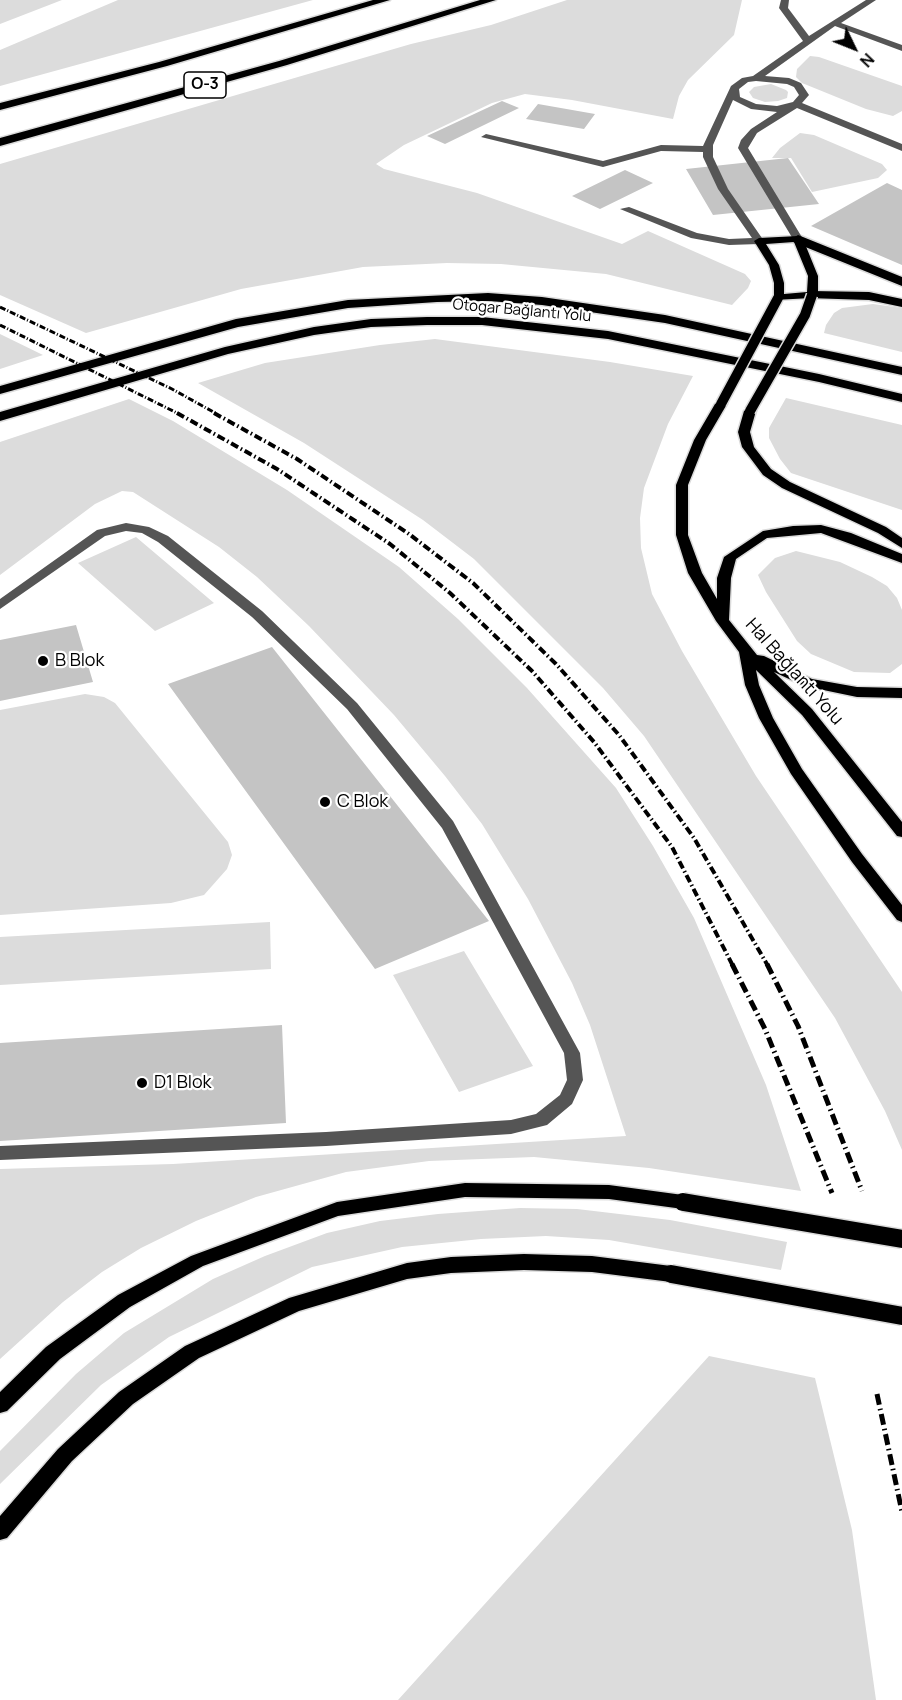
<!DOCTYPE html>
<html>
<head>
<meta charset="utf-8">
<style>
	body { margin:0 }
	#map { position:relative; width:902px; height:1700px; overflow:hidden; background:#fff; font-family:Manrope,sans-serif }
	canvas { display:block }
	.north { position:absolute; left:824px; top:18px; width:60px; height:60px; -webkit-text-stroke:4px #fff; paint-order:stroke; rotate:133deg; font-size:16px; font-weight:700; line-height:24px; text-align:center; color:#000 }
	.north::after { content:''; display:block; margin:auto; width:21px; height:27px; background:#000; clip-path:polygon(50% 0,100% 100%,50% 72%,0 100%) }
</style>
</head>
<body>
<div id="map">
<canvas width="902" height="1700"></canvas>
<div class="north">N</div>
</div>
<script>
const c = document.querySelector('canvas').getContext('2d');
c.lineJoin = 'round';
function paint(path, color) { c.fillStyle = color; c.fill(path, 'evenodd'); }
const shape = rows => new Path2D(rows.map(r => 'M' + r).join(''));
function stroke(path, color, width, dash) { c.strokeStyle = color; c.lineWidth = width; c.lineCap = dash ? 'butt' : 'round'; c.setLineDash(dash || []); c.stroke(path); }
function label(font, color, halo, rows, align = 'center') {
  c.font = font + ' Manrope,sans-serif'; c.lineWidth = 4.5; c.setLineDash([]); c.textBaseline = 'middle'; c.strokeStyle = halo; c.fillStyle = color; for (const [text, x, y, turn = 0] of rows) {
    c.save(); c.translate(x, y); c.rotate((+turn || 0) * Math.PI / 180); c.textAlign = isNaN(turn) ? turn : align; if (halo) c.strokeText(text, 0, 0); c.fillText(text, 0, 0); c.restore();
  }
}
paint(shape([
	[0,0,62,0,0,24],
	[118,0,313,0,0,86,0,50],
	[567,0,742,0,734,35,688,80,679,96,673,119,572,100,525,94,492,103,404,145,376,164,384,169,477,193,622,244,648,231,745,274,751,281,748,288,732,305,606,274,501,264,447,263,363,267,241,289,86,333,0,295,0,164,411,44,491,25],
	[810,56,819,57,902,86,902,111,893,116,866,109,802,83,796,77,797,69],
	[771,84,786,90,788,92,787,98,778,101,765,102,753,98,749,92,754,87],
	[800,133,814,135,882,164,887,170,878,178,812,192,791,158,772,158,780,148],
	[873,304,902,308,902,352,824,333,826,325,834,313,842,308],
	[0,334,43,355,0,369],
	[435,339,610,362,693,376,668,424,644,488,640,518,641,548,652,594,682,651,756,776,902,992,902,1150,885,1111,835,1018,644,736,603,688,474,559,423,520,304,443,198,383,265,363,380,345],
	[786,398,902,425,902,510,791,473,780,459,769,438,769,428],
	[129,399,173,421,287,490,399,567,458,619,527,688,616,788,653,846,694,918,766,1085,801,1191,649,1168,534,1157,429,1161,346,1172,256,1197,196,1221,141,1248,102,1272,63,1302,0,1359,0,1169,173,1164,626,1136,590,1025,572,983,528,899,482,824,445,776,394,715,309,626,257,577,219,547,133,492,122,491,95,504,0,575,0,442],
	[136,537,214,603,155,631,78,563],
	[796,551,840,562,872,577,887,586,897,598,902,610,902,664,890,673,854,672,811,654,797,641,766,592,758,575,775,558],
	[85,694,104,697,115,703,228,842,232,855,227,869,204,895,171,903,0,915,0,710],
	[270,922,271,969,0,985,0,937],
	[464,951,533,1066,459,1092,393,975],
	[520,1208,577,1209,670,1220,787,1242,781,1270,609,1240,546,1236,481,1239,402,1247,312,1267,169,1337,101,1385,0,1484,0,1451,76,1374,124,1333,213,1279,265,1256,327,1233,380,1221,438,1214],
	[709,1356,815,1378,852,1530,876,1700,398,1700]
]), '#dcdcdc');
paint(shape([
	[502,101,519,108,445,144,427,136],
	[538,104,595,114,584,129,526,119],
	[788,158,819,204,713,215,686,169],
	[625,170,653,183,600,209,572,196],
	[887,183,902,190,902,265,811,226],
	[76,625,93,682,0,701,0,640],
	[272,647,489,921,375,969,168,684],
	[282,1025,286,1123,0,1141,0,1043]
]), '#c4c4c4');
const major = shape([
	[798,236,803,239,818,276,818,295,812,298,774,300,774,283,769,265,754,241,759,238,798,236],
	[794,242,808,276,807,292,784,294,784,283,779,265,766,244,794,242],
	[721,400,727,404,706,440,688,485,688,535,702,573,717,599,717,578,724,557,763,531,793,526,821,525,851,533,902,554,902,563,821,533,767,538,736,559,731,578,729,620,757,655,764,656,812,679,857,687,902,688,902,698,857,697,804,686,774,672,812,709,902,822,902,837,897,836,802,715,756,670,759,685,773,718,802,769,862,854,902,905,902,922,897,920,852,862,791,774,759,718,745,685,739,652,716,621,688,573,676,535,676,485,694,440,715,404,721,400],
	[750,407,756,411,750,432,754,447,771,469,790,482,886,527,902,538,902,548,878,533,782,488,763,475,742,447,738,432,744,411,750,407],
	[465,1183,609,1185,683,1195,689,1197,692,1202,689,1207,683,1209,609,1199,465,1197,338,1216,203,1266,130,1307,60,1359,7,1411,0,1413,0,1392,46,1347,118,1295,191,1256,337,1202,465,1183],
	[524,1254,592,1256,671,1266,677,1269,680,1274,677,1279,671,1282,592,1272,524,1270,451,1273,407,1279,299,1311,199,1358,133,1404,72,1461,7,1538,0,1540,0,1516,58,1449,119,1392,185,1346,289,1298,407,1263,451,1257,524,1254]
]);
const highway = shape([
	[373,0,390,0,167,66,0,110,0,103,159,62,373,0],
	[480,0,496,0,287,65,0,146,0,138,279,61,480,0],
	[798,235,902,277,902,286,793,242,792,239,798,235],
	[812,291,869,292,902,299,902,307,869,300,807,298,805,295,807,292,812,291],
	[488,293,542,297,665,315,902,367,902,375,665,323,542,305,488,301,437,302,348,308,238,327,0,394,0,386,236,319,348,300,488,293],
	[427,317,482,317,608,331,819,374,902,394,902,402,819,382,608,339,482,325,427,325,371,327,314,335,228,354,0,421,0,412,225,347,314,327,371,319,427,317]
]);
stroke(major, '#dbdbdb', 3);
stroke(highway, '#dbdbdb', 3);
paint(shape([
	[781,0,789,0,788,8,809,36,866,0,876,0,841,23,902,45,902,51,835,26,765,76,789,78,801,83,809,95,802,103,902,144,902,151,797,108,757,133,748,148,803,239,802,241,794,241,793,239,738,148,741,140,751,129,777,112,751,109,733,100,713,145,713,157,728,189,764,241,759,244,729,245,691,238,620,209,629,207,697,233,729,239,752,238,718,189,703,157,703,152,661,151,603,167,481,137,486,134,603,161,661,145,703,146,731,86,742,78,753,76,803,41,779,8,781,0],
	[756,81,787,84,794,87,799,95,793,102,777,106,756,104,740,97,739,89,748,82,756,81],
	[126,523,149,527,168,536,262,611,357,703,453,821,580,1053,583,1080,572,1104,547,1125,511,1134,326,1146,0,1160,0,1146,326,1132,511,1120,536,1114,560,1095,567,1080,564,1053,442,828,347,709,252,617,158,542,142,533,126,531,105,536,0,609,0,599,97,530,126,523]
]), '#555');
paint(major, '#000');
paint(highway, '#000');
stroke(shape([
	[0,307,172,389,217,414],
	[0,325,179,414]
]), '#000', 3, [6, 2, 1, 2]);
stroke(shape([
	[177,413,277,469,390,544,450,593,532,671,594,742,672,847,733,966],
	[214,413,297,459,409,534,473,583,556,664,619,735,694,838,768,966]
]), '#000', 4, [8, 3, 1.5, 3]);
stroke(shape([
	[732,964,765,1029,832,1193],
	[767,964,798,1026,862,1191],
	[877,1394,902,1512]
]), '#000', 5, [11, 4, 1.5, 4]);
const majorBridgeFar1 = shape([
	[721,404,778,298],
	[750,411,805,315,812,295]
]);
const majorBridge = shape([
	[683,1202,902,1239],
	[671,1274,902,1316]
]);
stroke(majorBridgeFar1, '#dbdbdb', 13, []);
stroke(majorBridge, '#dbdbdb', 21, []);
stroke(majorBridgeFar1, '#000', 10);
stroke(majorBridge, '#000', 18);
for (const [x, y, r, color] of [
	[43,661,6,"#000"],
	[325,802,6,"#000"],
	[142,1083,6,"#000"]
]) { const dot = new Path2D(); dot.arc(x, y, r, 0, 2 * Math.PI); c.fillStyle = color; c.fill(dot); stroke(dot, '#fff', 2); }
label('15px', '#000', '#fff', [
	["Otogar Bağlantı Yolu",522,311,5]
]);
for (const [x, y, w] of [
	[205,85,42]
]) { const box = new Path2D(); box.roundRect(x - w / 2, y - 13, w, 26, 4.5); c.fillStyle = '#fff'; c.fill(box); stroke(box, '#000', 1.5); }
label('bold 16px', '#000', null, [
	["O-3",205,85]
]);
label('18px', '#000', '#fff', [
	["B Blok",55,661],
	["C Blok",337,802],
	["D1 Blok",154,1083]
], 'left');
label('18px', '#000', '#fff', [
	["Hal Bağlantı Yolu",794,672,48]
]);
</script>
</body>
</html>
